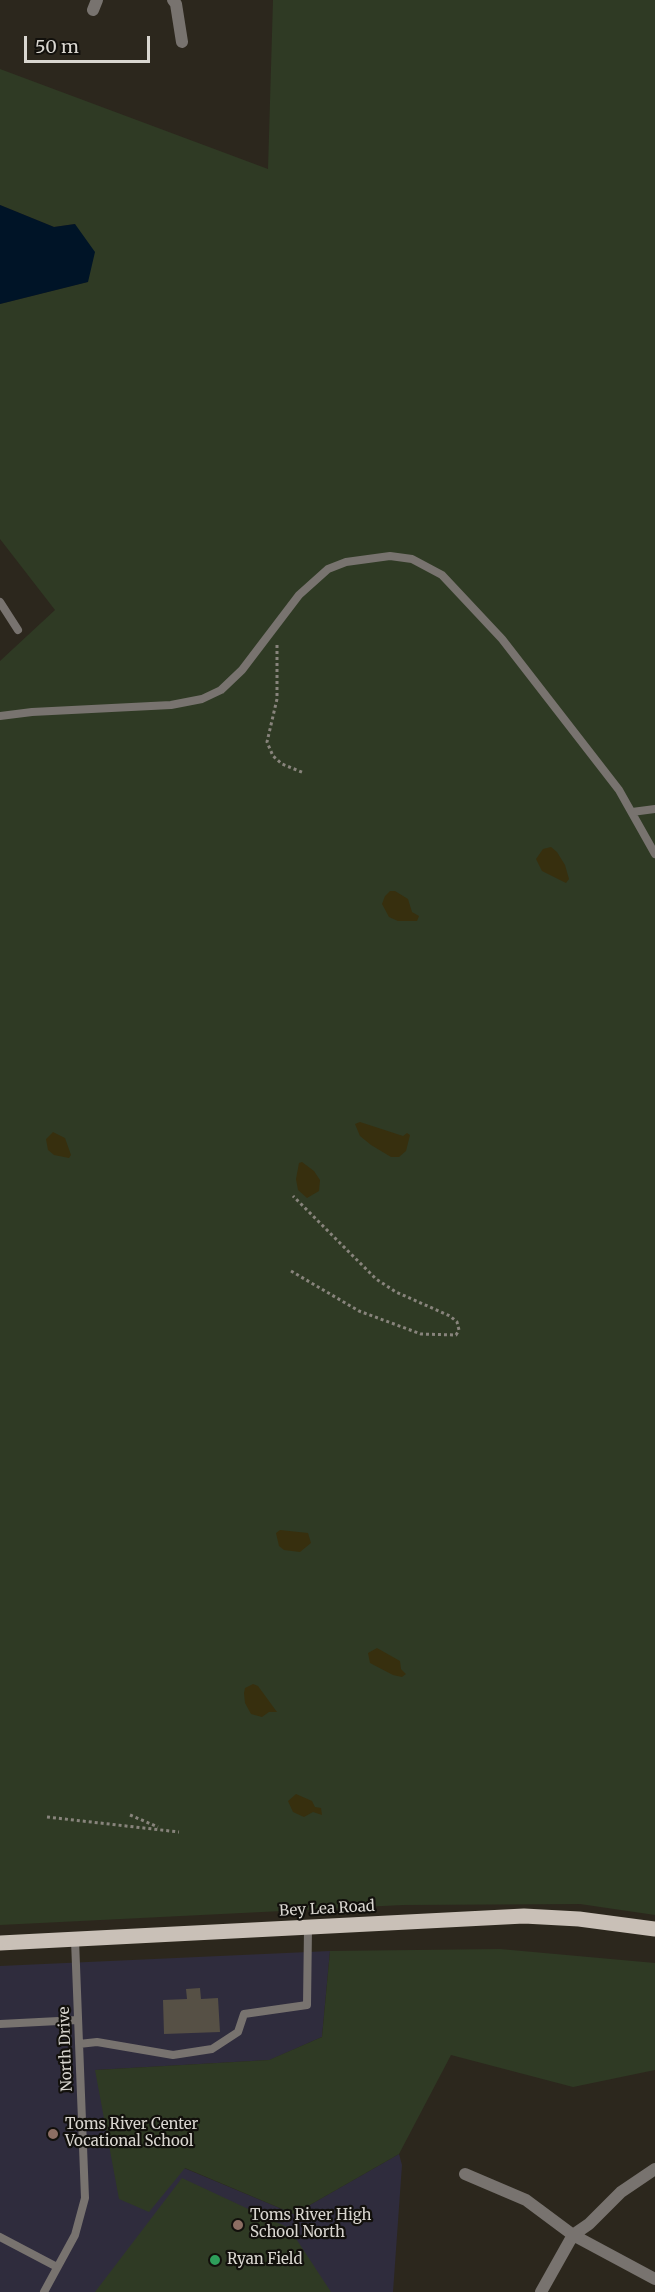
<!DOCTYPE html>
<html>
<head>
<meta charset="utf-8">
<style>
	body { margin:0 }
	#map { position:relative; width:655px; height:2292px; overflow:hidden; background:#2c271d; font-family:Merriweather,serif }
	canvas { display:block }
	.scale { position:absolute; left:24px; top:36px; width:126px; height:27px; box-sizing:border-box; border:3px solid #d9d6d0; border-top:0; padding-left:8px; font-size:18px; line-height:21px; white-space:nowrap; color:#d9d6d0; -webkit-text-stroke:4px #12100c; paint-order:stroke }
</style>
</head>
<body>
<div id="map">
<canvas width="655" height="2292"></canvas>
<div class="scale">50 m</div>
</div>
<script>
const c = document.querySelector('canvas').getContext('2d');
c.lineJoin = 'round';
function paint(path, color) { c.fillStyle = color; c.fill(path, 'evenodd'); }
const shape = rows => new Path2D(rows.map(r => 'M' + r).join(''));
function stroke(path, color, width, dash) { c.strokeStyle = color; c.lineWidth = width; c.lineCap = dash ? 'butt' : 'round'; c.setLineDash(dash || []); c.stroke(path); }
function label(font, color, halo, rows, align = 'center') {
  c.font = font + ' Merriweather,serif'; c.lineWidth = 4.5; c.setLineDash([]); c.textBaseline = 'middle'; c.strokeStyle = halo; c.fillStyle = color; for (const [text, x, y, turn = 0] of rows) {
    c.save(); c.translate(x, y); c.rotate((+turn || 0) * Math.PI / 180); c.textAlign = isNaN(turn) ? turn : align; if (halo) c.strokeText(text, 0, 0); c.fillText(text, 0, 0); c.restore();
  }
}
paint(shape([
	[330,1951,322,2037,270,2060,96,2070,184,2168,294,2214,399,2154,402,2165,393,2292,0,2292,0,1966]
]), '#2f2c3d');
paint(shape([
	[273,0,655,0,655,1915,580,1904,403,1905,0,1925,0,661,55,610,0,539,0,304,87,282,75,224,54,227,0,205,0,69,268,169],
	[500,1949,655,1963,655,2070,573,2087,451,2055,399,2154,294,2214,185,2168,149,2212,119,2199,95,2070,269,2060,322,2037,330,1951],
	[182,2178,289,2228,331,2292,95,2292]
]), '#2f3a24');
paint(shape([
	[551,847,557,852,565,865,569,879,566,883,542,871,536,859,543,849],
	[390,891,395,891,408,899,412,912,419,916,417,921,398,921,389,917,382,904,385,896],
	[360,1122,403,1136,407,1133,410,1135,406,1151,399,1157,391,1157,371,1145,360,1136,355,1124],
	[53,1132,65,1138,71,1155,69,1158,54,1155,48,1150,46,1139],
	[302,1162,314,1171,320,1180,319,1191,307,1198,298,1190,296,1179,299,1163],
	[280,1530,308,1533,311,1543,300,1552,284,1550,279,1546,276,1533],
	[377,1648,400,1661,401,1669,406,1674,402,1677,393,1675,370,1663,368,1653],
	[253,1684,258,1686,277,1712,269,1712,262,1717,251,1714,245,1703,244,1693,245,1688],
	[296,1794,312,1801,315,1807,321,1808,322,1815,313,1812,304,1817,293,1812,288,1801]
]), '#372f0e');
paint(shape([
	[0,205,54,227,75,224,95,252,88,282,0,304]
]), '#001427');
paint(shape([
	[200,1988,201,1999,218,1998,220,2032,164,2034,163,2000,187,1999,186,1989]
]), '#565045');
stroke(shape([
	[277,645,277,699,267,742,273,756,282,764,304,773],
	[291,1271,359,1311,421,1334,456,1335,459,1330,457,1322,450,1316,396,1292,376,1279,293,1196],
	[130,1815,158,1827],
	[47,1817,179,1832]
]), '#88847c', 3, [3, 3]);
stroke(shape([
	[0,602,18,630],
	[0,716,32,712,171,705,202,699,221,690,242,670,299,595,328,569,346,562,390,556,412,559,442,575,502,639,619,790,655,854],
	[632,812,655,809],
	[0,2024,78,2020],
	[79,2044,97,2042,173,2055,212,2049,238,2032,244,2014,307,2005,308,1928],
	[0,2237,57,2267],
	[44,2292,75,2235,85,2198,75,1940]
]), '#78736f', 8);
stroke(shape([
	[173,0,176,4,182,42],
	[93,10,97,0],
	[465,2174,526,2200,573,2235,655,2279],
	[541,2292,573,2235,589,2224,621,2192,655,2169]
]), '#78736f', 12);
stroke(shape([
	[0,1943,524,1916,579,1919,655,1929]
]), '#c9c0b7', 15);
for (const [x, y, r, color] of [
	[53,2134,6,"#8d6e63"],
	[238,2225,6,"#8d6e63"],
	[215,2260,6,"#2e9e5b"]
]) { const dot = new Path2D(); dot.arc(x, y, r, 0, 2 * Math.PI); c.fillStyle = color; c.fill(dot); stroke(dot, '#12100c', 2); }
label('15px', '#d9d6d0', '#12100c', [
	["Bey Lea Road",327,1909,-3],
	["North Drive",66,2049,-92]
]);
label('15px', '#d9d6d0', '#12100c', [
	["Toms River Center",65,2125],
	["Vocational School",65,2142],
	["Toms River High",250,2216],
	["School North",250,2233],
	["Ryan Field",227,2260]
], 'left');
</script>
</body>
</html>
